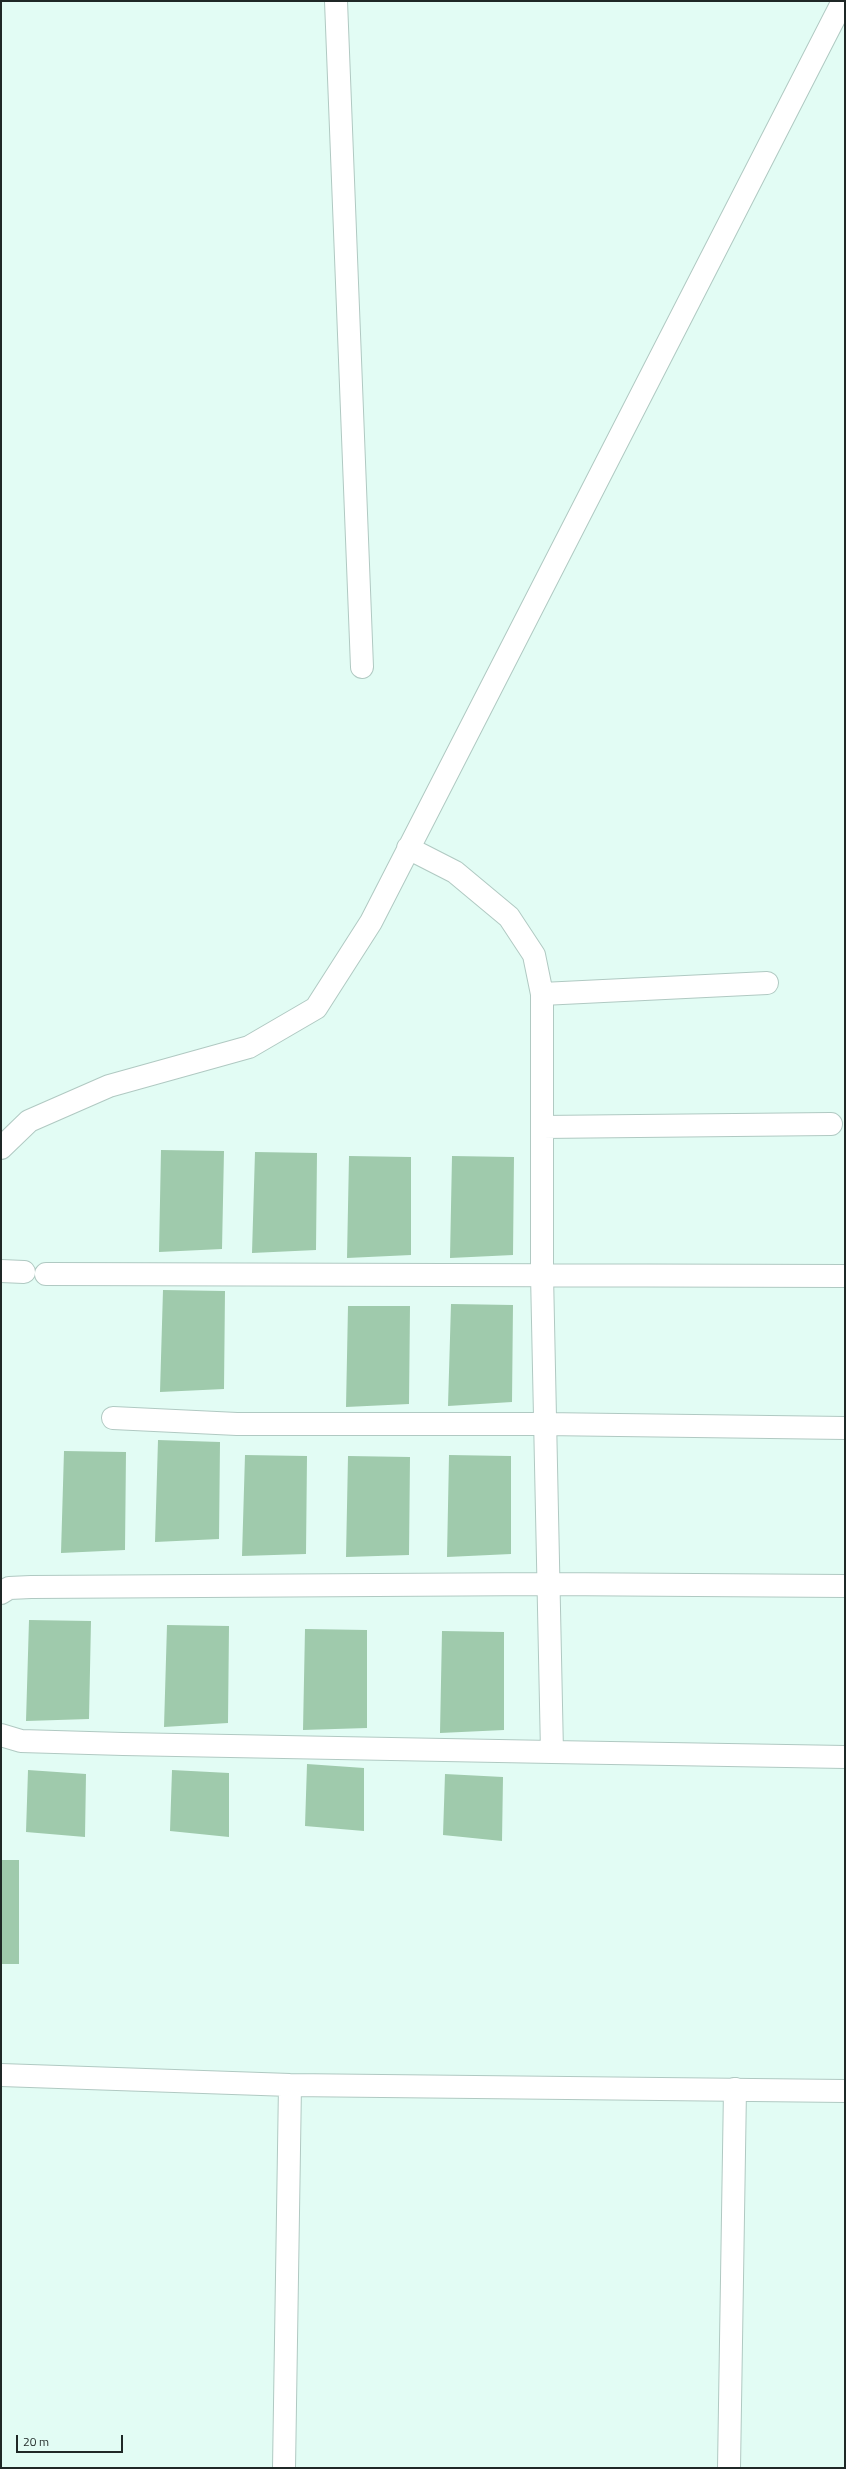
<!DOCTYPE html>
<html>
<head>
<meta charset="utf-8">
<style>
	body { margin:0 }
	#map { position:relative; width:846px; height:2469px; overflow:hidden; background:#e2fcf4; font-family:"Titillium Web",sans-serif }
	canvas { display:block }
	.frame { position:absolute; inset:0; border:2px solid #1f2826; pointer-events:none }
	.scale { position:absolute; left:16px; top:2435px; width:107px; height:18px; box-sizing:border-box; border:2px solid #1f2826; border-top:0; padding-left:5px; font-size:12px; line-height:14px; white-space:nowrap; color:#1f2826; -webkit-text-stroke:3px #e2fcf4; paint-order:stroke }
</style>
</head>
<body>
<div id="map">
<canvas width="846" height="2469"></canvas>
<div class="frame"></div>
<div class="scale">20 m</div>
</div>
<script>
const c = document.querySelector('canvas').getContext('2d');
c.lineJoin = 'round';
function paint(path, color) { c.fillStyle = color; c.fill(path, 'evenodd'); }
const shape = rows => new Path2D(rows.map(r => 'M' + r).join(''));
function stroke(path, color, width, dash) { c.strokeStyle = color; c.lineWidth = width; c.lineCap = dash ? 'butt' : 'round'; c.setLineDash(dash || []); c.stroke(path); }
paint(shape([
	[161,1150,224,1151,222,1249,159,1252],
	[255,1152,317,1153,316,1250,252,1253],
	[349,1156,411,1157,411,1255,347,1258],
	[452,1156,514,1157,513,1255,450,1258],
	[163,1290,225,1291,224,1389,160,1392],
	[451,1304,513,1305,512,1402,448,1406],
	[348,1306,410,1306,409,1404,346,1407],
	[158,1440,220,1442,219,1539,155,1542],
	[64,1451,126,1452,125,1550,61,1553],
	[245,1455,307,1456,306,1554,242,1556],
	[449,1455,511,1456,511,1554,447,1557],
	[348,1456,410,1457,409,1555,346,1557],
	[29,1620,91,1621,89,1719,26,1721],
	[167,1625,229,1626,228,1723,164,1727],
	[305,1629,367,1630,367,1728,303,1730],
	[442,1631,504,1632,504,1730,440,1733],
	[307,1764,364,1768,364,1831,305,1826],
	[28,1770,86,1774,85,1837,26,1832],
	[172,1770,229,1773,229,1837,170,1831],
	[445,1774,503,1777,502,1841,443,1835],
	[1,1860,19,1860,19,1964,1,1964]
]), '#9fcaac');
const minor = shape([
	[336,1,362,667],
	[408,848,455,872,509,917,534,955,542,994,542,1274,552,1752,845,1757],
	[542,994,767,983],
	[542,1127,831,1124],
	[1,1148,29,1121,109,1086,249,1047,316,1008,371,922,843,1],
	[1,1271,24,1272],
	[46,1274,845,1276],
	[113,1418,237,1424,544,1424,845,1428],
	[1,1593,9,1588,31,1587,548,1584,845,1586],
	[1,1735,21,1741,123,1744,552,1752],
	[1,2075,290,2085,845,2091],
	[284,2468,290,2085],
	[729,2468,735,2089]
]);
stroke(minor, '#b0c9c2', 24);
stroke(minor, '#fff', 22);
</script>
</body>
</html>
